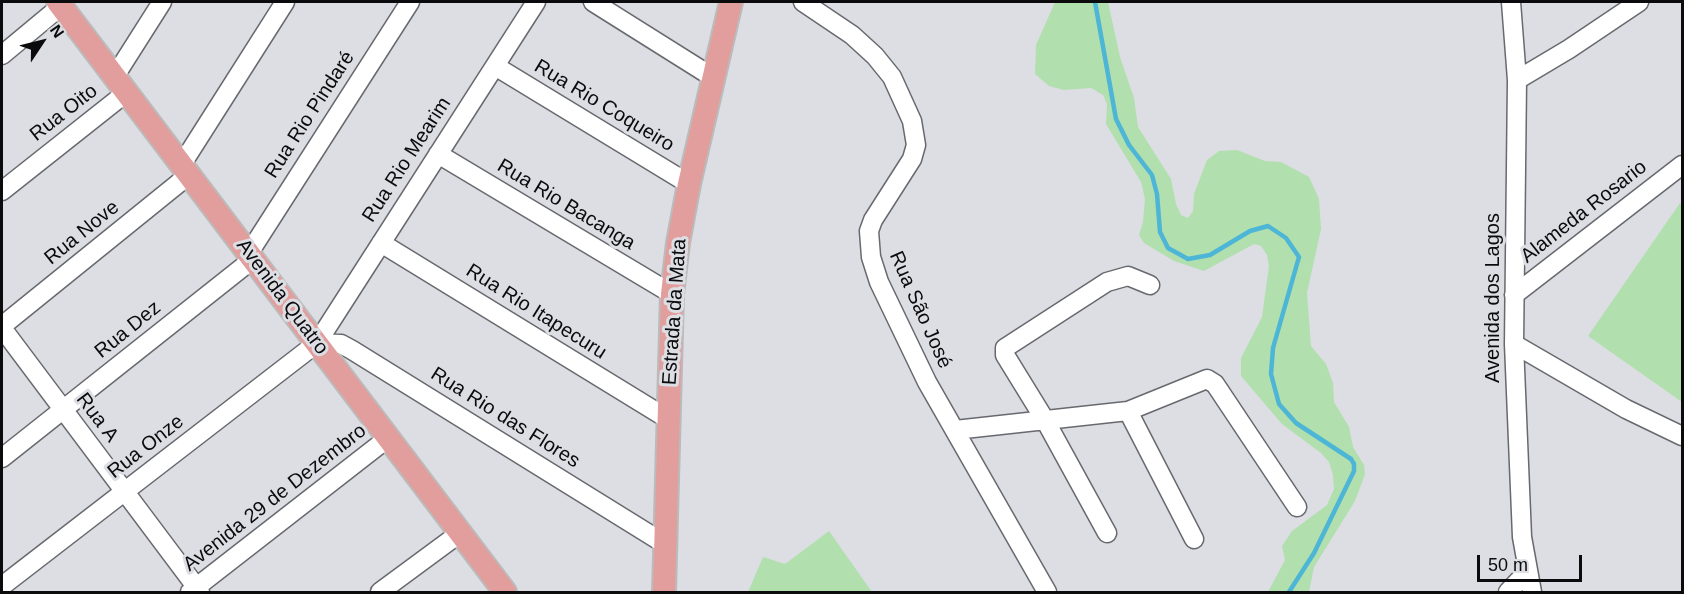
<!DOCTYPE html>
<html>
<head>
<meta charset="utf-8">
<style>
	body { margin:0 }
	#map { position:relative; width:1684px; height:594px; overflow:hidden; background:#dcdee4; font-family:Helvetica,sans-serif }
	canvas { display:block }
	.frame { position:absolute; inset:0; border:3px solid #0b0b0d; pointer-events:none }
	.north { position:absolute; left:12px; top:12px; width:60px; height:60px; -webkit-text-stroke:4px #dcdee4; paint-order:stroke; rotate:55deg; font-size:16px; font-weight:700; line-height:24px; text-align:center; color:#0b0b0d }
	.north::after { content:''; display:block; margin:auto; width:21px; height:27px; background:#0b0b0d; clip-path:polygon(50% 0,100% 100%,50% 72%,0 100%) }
	.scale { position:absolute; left:1477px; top:555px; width:105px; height:27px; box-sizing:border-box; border:3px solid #0b0b0d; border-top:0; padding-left:8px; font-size:18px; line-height:21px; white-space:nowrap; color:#0b0b0d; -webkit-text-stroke:4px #dcdee4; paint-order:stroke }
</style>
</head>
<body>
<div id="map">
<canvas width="1684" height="594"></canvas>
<div class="frame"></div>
<div class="north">N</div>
<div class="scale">50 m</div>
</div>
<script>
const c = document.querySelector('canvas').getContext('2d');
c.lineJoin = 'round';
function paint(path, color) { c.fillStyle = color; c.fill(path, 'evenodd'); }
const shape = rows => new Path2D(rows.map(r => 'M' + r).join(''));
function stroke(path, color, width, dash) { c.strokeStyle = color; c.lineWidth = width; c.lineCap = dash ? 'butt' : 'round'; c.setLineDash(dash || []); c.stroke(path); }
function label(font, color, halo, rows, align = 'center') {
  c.font = font + ' Helvetica,sans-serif'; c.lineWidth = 6; c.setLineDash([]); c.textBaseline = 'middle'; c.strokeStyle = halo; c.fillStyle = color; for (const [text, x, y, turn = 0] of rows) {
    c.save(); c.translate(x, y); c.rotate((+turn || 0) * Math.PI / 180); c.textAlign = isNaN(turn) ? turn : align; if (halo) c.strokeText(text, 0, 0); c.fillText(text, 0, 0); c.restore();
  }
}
paint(shape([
	[1055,2,1108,2,1120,57,1134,98,1138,127,1171,179,1176,204,1181,215,1188,218,1193,211,1194,194,1207,160,1219,151,1237,150,1265,161,1281,162,1309,177,1319,199,1321,229,1307,293,1311,346,1326,364,1333,383,1334,402,1349,427,1353,447,1364,465,1365,474,1355,501,1314,567,1309,592,1268,592,1285,560,1282,546,1292,531,1327,505,1334,489,1333,475,1329,462,1321,453,1282,424,1241,376,1241,358,1262,317,1269,266,1267,255,1261,246,1254,244,1204,271,1174,261,1144,243,1139,235,1143,222,1145,199,1141,182,1106,124,1107,104,1103,95,1091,88,1064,90,1049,86,1035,74,1036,45],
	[1680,203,1682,205,1682,402,1588,336],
	[829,531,872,592,748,592,763,557,785,564]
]), '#b1dfad');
stroke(shape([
	[1095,2,1116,119,1129,145,1152,175,1157,194,1160,232,1168,248,1188,259,1210,255,1250,231,1268,226,1286,238,1299,257,1273,348,1271,374,1279,404,1296,423,1351,459,1354,464,1354,471,1314,553,1289,592]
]), '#4db6d7', 4.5);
const minor = shape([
	[593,2,714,78],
	[803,2,852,35,875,56,892,77,912,121,916,145,912,159,873,220,869,231,871,257,879,282,927,382,1047,592],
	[1511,2,1517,80,1514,344,1522,537,1532,592],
	[2,55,61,6],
	[495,66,689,184],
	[115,76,162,2],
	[1517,80,1569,49,1639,2],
	[438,154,672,294],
	[182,164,285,2],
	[2,191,127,92],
	[381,243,668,419],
	[249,253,410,2],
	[1514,295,1682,165],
	[2,326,190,174],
	[2,328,200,592],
	[317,343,341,344,352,350,665,544],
	[1514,344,1626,409,1682,436],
	[1128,411,1194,539],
	[955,430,1128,411,1207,379,1215,384,1297,507],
	[2,458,253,259],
	[1107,533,1045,420,1005,355,1005,348,1107,282,1128,276,1150,285],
	[2,586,317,343,536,2],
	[190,592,388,438],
	[380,592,460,533],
	[1508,592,1526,573]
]);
const major = shape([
	[58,2,505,592],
	[664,592,672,294,678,243,689,184,731,2]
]);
stroke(minor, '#68696e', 21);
stroke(major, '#bbb', 26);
stroke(minor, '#fff', 18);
stroke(major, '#e29e9d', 22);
label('20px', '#0b0b0d', '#dcdee4', [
	["Rua Rio Coqueiro",604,106,31],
	["Rua Oito",64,113,-38],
	["Rua Rio Pindaré",310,115,-57],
	["Rua Rio Mearim",407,160,-57],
	["Rua Rio Bacanga",566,205,31],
	["Alameda Rosario",1584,212,-38],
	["Rua Nove",82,233,-39],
	["Avenida Quatro",282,297,53],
	["Avenida dos Lagos",1493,298,-90],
	["Rua São José",920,310,66],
	["Rua Rio Itapecuru",536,312,32],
	["Estrada da Mata",675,312,-86],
	["Rua Dez",128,330,-39],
	["Rua A",97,418,53],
	["Rua Rio das Flores",505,418,32],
	["Rua Onze",146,447,-38],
	["Avenida 29 de Dezembro",275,498,-38]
]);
</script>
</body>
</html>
